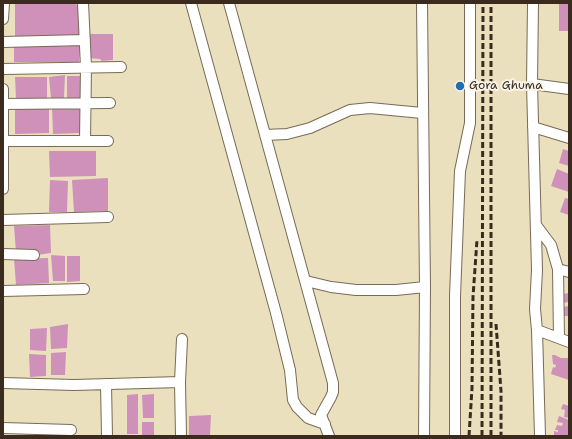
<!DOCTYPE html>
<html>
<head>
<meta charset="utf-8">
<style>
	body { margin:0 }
	#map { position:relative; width:572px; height:439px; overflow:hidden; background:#eae0bd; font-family:"Shantell Sans",sans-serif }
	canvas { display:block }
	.frame { position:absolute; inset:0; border:4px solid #3b2a1e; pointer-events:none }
</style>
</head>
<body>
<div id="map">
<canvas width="572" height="439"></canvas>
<div class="frame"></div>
</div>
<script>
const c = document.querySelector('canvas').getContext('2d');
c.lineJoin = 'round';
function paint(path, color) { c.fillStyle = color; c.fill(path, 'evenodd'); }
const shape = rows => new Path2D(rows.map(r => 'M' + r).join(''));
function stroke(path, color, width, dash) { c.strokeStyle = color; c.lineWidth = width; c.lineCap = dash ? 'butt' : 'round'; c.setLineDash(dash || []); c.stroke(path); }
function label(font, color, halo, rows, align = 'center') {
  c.font = font + ' "Shantell Sans",sans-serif'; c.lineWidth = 4; c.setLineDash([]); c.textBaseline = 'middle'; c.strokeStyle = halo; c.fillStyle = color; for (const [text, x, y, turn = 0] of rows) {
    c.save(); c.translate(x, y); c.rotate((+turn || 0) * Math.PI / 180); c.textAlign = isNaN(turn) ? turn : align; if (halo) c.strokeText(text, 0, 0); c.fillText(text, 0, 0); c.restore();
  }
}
paint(shape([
	[36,3,75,3,80,8,80,35,15,38,15,4],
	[559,3,569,3,569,31,559,31],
	[87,34,113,34,113,60,102,61,100,59,88,58],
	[80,45,79,62,14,62,14,47],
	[65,75,64,98,51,98,49,77],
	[67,76,82,76,82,99,67,100],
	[15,77,47,77,47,99,16,99],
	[52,107,82,108,81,133,53,134],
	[15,108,49,109,49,133,15,134],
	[563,149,569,151,569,166,559,163],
	[49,151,96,151,96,176,50,177],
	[557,169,569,174,569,192,551,186],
	[108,178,108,211,74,212,72,180],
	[50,180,68,181,67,212,49,212],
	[565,198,569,199,569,215,560,212],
	[50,225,51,253,37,255,37,250,16,252,14,226],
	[51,255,65,256,65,281,53,281],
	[67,256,80,256,80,281,67,282],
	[48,258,49,283,16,285,14,259],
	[569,293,569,305,568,302,563,303,563,294],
	[569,306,569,316,563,316,562,307],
	[68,324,67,348,51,349,50,327],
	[47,328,46,351,30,350,30,329],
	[66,352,65,375,51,375,51,353],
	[29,354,46,355,46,376,30,377],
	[552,355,555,355,561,358,569,358,569,380,551,374,553,367,555,368,556,365,553,364],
	[138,394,138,434,127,434,127,395],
	[154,394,154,418,143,418,142,395],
	[563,404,569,406,569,418,564,417,565,410,561,409],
	[211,415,210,436,189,436,189,416],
	[559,416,569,420,569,436,554,436,554,431,558,432,558,430,555,430,557,425,562,426,563,423,557,422],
	[142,422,154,422,154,436,142,436]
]), '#cf91ba');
const street = shape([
	[83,3,86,67,85,141],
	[191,3,276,313,290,370,293,400,297,407,308,418,325,424],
	[229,3,333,383,333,392,331,397,321,415,329,436],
	[422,3,425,287,424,436],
	[533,3,532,84,537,270,535,309,537,330,569,342],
	[3,19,4,3],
	[3,42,85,40],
	[3,69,121,67],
	[532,84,569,89],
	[3,89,3,189],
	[3,104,110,103],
	[533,127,569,138],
	[265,135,287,134,310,128,350,110,370,108,422,113],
	[3,141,108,141],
	[3,220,108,217],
	[536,225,551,245,558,269,559,338],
	[3,254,34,255],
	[558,269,569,272],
	[306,281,331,287,356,290,396,290,425,287],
	[3,291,84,289],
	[537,330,540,436],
	[3,383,74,385,180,382],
	[106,384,107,436],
	[3,428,71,430],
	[181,436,180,382,182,339],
	[455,436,455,296,460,171,470,123,470,3]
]);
stroke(street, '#786a56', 12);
stroke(street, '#fff', 10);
stroke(shape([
	[496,324,501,391,501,436],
	[469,436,472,388,473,297,477,240],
	[482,436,483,3],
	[491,436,491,3]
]), '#3b2a1e', 3, [6, 3]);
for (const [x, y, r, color] of [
	[460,86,5,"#1f6fb2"]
]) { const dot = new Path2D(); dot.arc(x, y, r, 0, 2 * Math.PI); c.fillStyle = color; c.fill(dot); stroke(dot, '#f7f3e8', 1.5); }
label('12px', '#3b2a1e', '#f7f3e8', [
	["Gora Ghuma",469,86]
], 'left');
</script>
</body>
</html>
